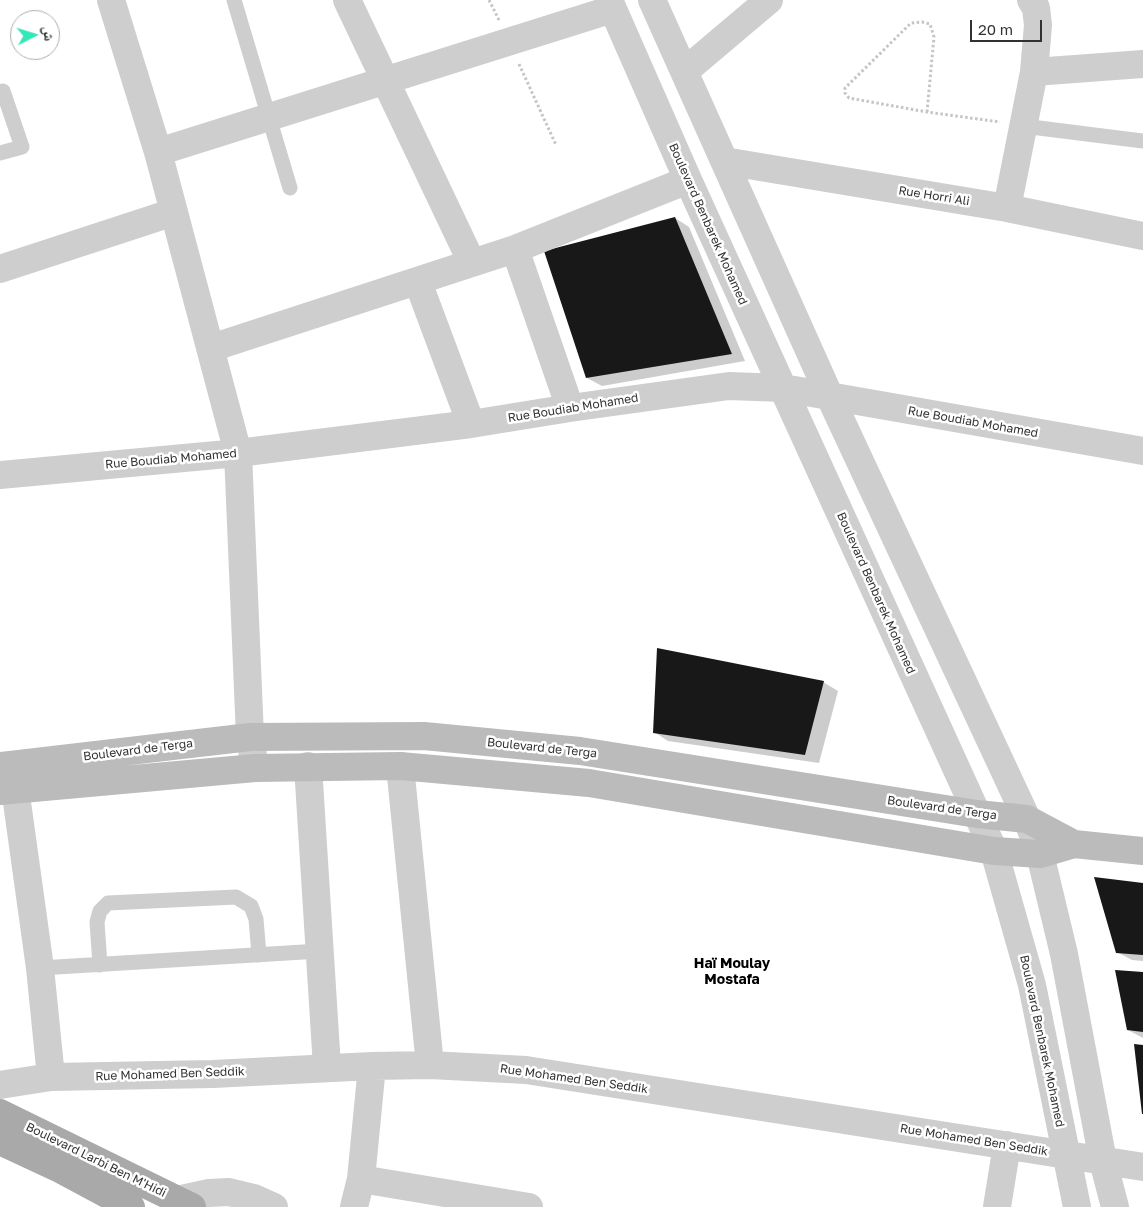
<!DOCTYPE html>
<html>
<head>
<meta charset="utf-8">
<style>
	body { margin:0 }
	#map { position:relative; width:1143px; height:1207px; overflow:hidden; background:#fff; font-family:"Golos Text","Noto Naskh Arabic",sans-serif }
	canvas { display:block }
	.north { position:absolute; left:10px; top:10px; width:50px; height:50px; box-sizing:border-box; background:#fff; border:1px solid #adadad; border-radius:50%; rotate:85deg; font-size:14px; font-weight:700; line-height:20px; text-align:center; color:#313131 }
	.north::after { content:''; display:block; margin:auto; width:18px; height:22px; background:#34e7b8; clip-path:polygon(50% 0,100% 100%,50% 72%,0 100%) }
	.scale { position:absolute; left:970px; top:20px; width:72px; height:22px; box-sizing:border-box; border:2px solid #313131; border-top:0; padding-left:6px; font-size:15px; line-height:18px; white-space:nowrap; color:#313131; -webkit-text-stroke:4px #fff; paint-order:stroke }
</style>
</head>
<body>
<div id="map">
<canvas width="1143" height="1207"></canvas>
<div class="north">ش</div>
<div class="scale">20 m</div>
</div>
<script>
const c = document.querySelector('canvas').getContext('2d');
c.lineJoin = 'round';
function paint(path, color) { c.fillStyle = color; c.fill(path, 'evenodd'); }
const shape = rows => new Path2D(rows.map(r => 'M' + r).join(''));
function stroke(path, color, width, dash) { c.strokeStyle = color; c.lineWidth = width; c.lineCap = dash ? 'butt' : 'round'; c.setLineDash(dash || []); c.stroke(path); }
function label(font, color, halo, rows, align = 'center') {
  c.font = font + ' "Golos Text",sans-serif'; c.lineWidth = 5; c.setLineDash([]); c.textBaseline = 'middle'; c.strokeStyle = halo; c.fillStyle = color; for (const [text, x, y, turn = 0] of rows) {
    c.save(); c.translate(x, y); c.rotate((+turn || 0) * Math.PI / 180); c.textAlign = isNaN(turn) ? turn : align; if (halo) c.strokeText(text, 0, 0); c.fillText(text, 0, 0); c.restore();
  }
}
paint(shape([
	[675,218,689,227,745,361,602,386,587,378],
	[823,682,838,691,819,763,668,741,654,732],
	[1143,884,1143,961,1132,960,1117,952],
	[1143,973,1143,1038,1128,1030]
]), '#0003');
paint(shape([
	[675,217,732,354,586,378,544,251],
	[657,648,824,681,805,755,653,733],
	[1094,877,1143,883,1143,955,1116,953],
	[1115,970,1143,972,1143,1032,1127,1030],
	[1134,1044,1143,1045,1143,1114,1142,1114]
]), '#181818');
stroke(shape([
	[489,0,499,20],
	[519,64,556,145],
	[927,112,934,37,930,24,922,22,911,23,845,88,845,93,849,98,927,112,1000,122]
]), '#c5c5c5', 3, [2.5, 2.5]);
stroke(shape([
	[234,0,290,188],
	[0,93,3,91,22,147,0,153],
	[1023,126,1143,141],
	[100,965,97,922,100,911,108,903,236,897,251,906,256,919,259,955],
	[40,968,320,951]
]), '#cecece', 15);
stroke(shape([
	[111,0,158,152,238,453,250,737,255,768],
	[347,0,472,263],
	[609,0,688,180,994,851,1032,985,1077,1207],
	[652,0,830,397,1027,819,1040,854,1064,954,1103,1161,1115,1207],
	[685,71,769,0],
	[1034,72,1143,64],
	[158,152,613,9],
	[724,161,1007,208,1143,236],
	[1007,208,1034,72,1038,25,1036,8,1031,0],
	[515,249,570,408],
	[0,269,174,212],
	[418,282,471,424],
	[211,348,515,249,688,180],
	[0,475,238,453,471,424,570,408,729,386,783,388,1143,451],
	[308,766,327,1067],
	[400,766,430,1065],
	[15,788,40,968,51,1077],
	[0,1085,51,1077,213,1074,372,1066,430,1065,526,1070,1143,1167],
	[361,1179,529,1207],
	[177,1200,209,1193,229,1192,254,1198,274,1207],
	[354,1207,361,1179,372,1066],
	[997,1207,1007,1145]
]), '#cecece', 28);
stroke(shape([
	[0,766,250,737,424,736,580,751,977,814,1027,819,1074,844,1143,851],
	[0,791,255,768,400,766,589,783,994,851,1040,854,1074,844]
]), '#bbb', 28);
stroke(shape([
	[0,1113,192,1207],
	[0,1141,58,1168,131,1207]
]), '#a9a9a9', 28);
label('12px', '#313131', '#fff', [
	["Rue Horri Ali",934,196,9],
	["Boulevard Benbarek Mohamed",708,224,66],
	["Rue Boudiab Mohamed",573,408,-9],
	["Rue Boudiab Mohamed",973,422,10],
	["Rue Boudiab Mohamed",171,459,-5],
	["Boulevard Benbarek Mohamed",876,593,66],
	["Boulevard de Terga",542,748,6],
	["Boulevard de Terga",138,750,-7],
	["Boulevard de Terga",942,808,8],
	["Boulevard Benbarek Mohamed",1042,1041,78],
	["Rue Mohamed Ben Seddik",170,1074,-2],
	["Rue Mohamed Ben Seddik",574,1079,8],
	["Rue Mohamed Ben Seddik",974,1140,9],
	["Boulevard Larbi Ben M'Hidi",96,1160,26]
]);
label('bold 14px', '#000', '#fff', [
	["Haï Moulay",732,964],
	["Mostafa",732,980]
]);
</script>
</body>
</html>
